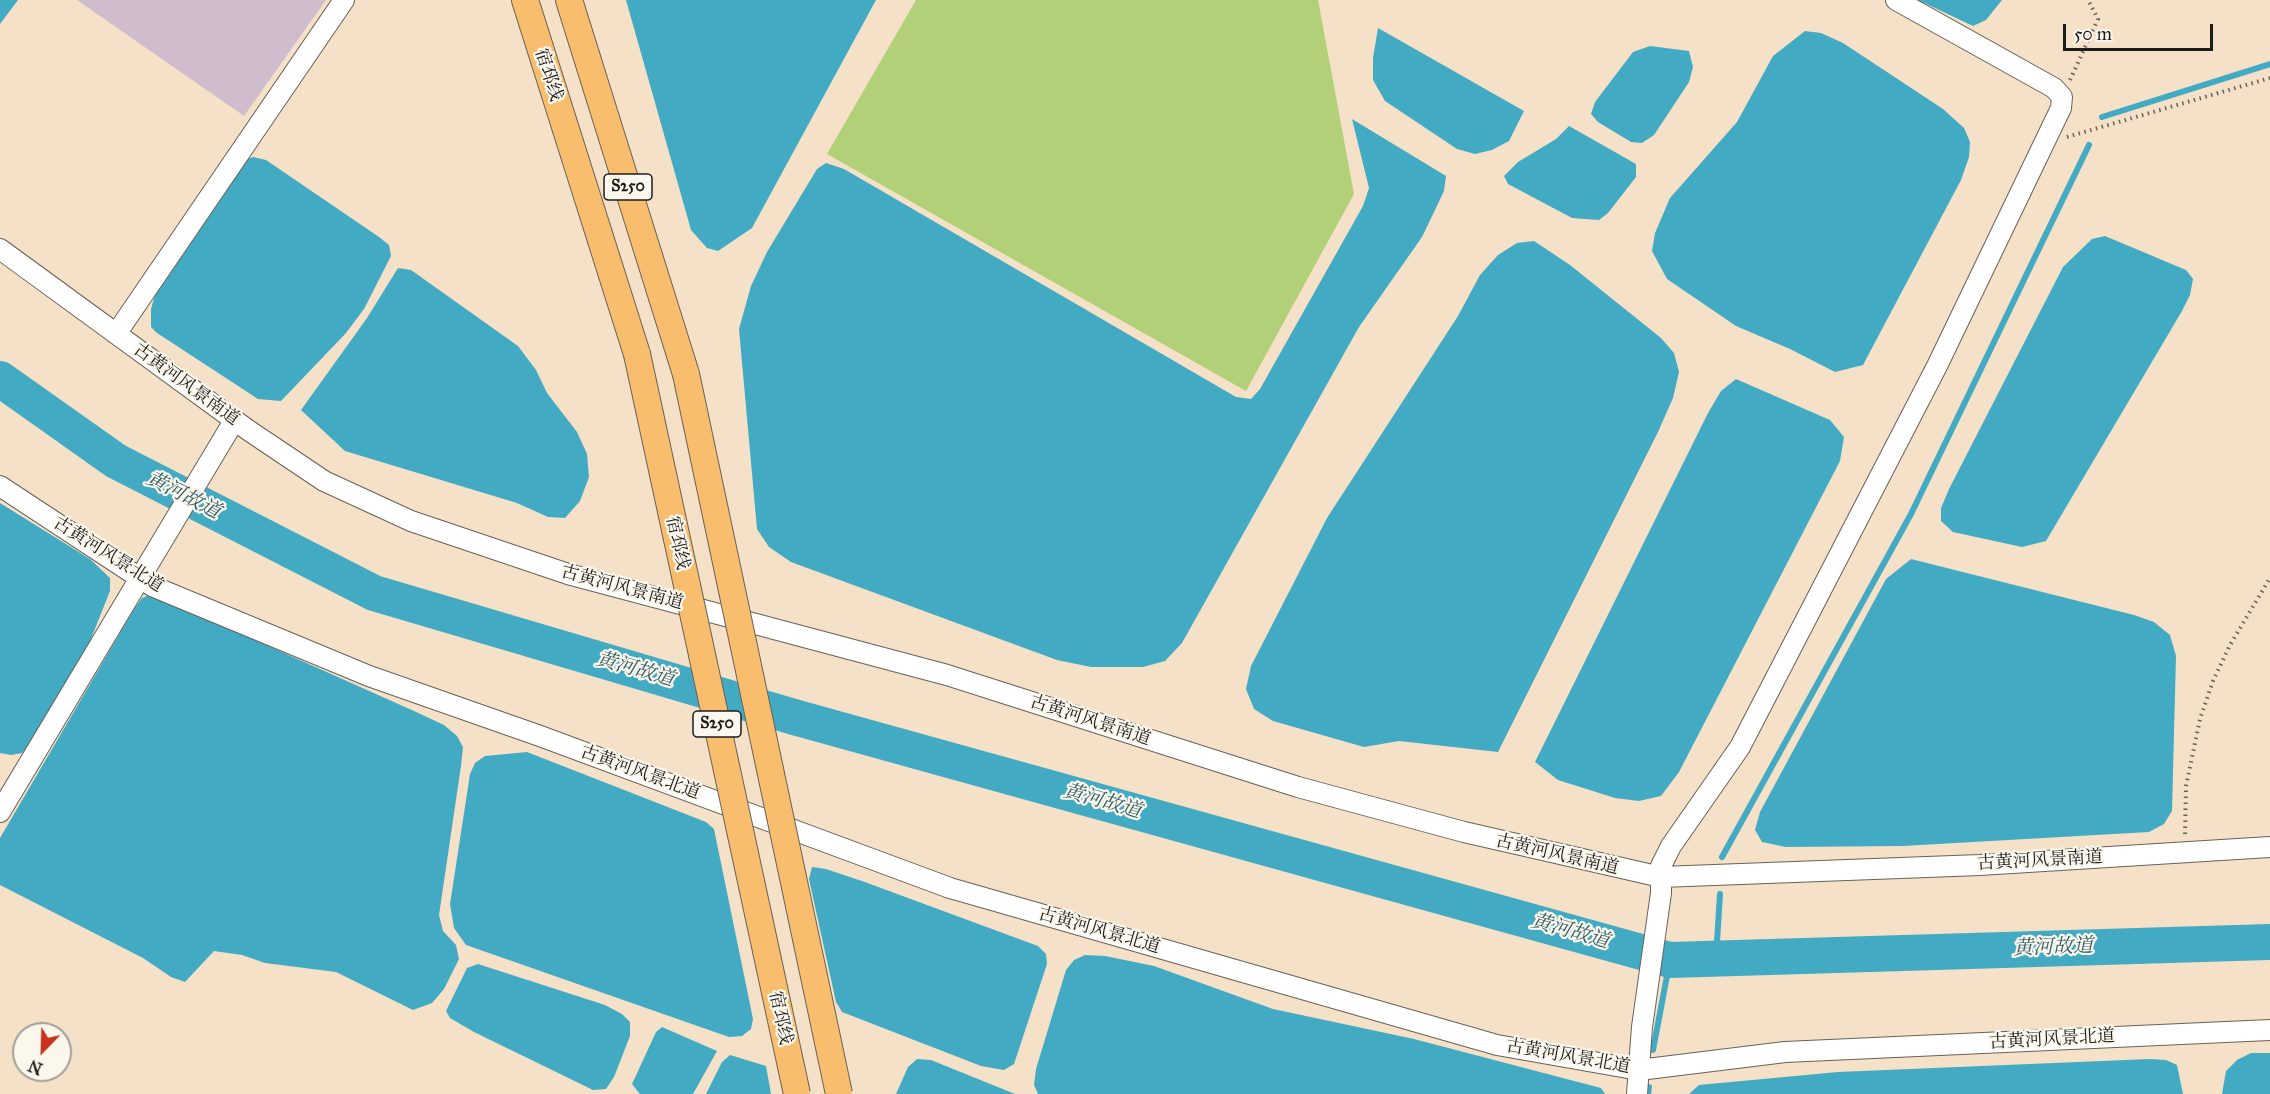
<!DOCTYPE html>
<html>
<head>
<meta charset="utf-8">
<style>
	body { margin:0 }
	#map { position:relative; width:2270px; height:1094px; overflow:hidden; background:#f5e1c7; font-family:"IM FELL Great Primer",serif }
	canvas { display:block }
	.north { position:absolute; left:12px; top:1022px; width:60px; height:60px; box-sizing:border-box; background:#fbf7ec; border:2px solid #a29f99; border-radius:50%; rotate:203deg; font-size:16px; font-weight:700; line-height:24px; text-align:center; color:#1c1c1c }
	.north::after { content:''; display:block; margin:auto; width:21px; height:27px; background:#c8321e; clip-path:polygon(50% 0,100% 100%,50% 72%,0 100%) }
	.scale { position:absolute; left:2063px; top:24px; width:150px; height:27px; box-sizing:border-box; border:3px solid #1c1c1c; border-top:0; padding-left:8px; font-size:18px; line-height:21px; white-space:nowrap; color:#1c1c1c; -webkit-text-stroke:4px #fbf7ec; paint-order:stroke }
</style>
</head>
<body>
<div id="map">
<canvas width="2270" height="1094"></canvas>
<div class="north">N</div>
<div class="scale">50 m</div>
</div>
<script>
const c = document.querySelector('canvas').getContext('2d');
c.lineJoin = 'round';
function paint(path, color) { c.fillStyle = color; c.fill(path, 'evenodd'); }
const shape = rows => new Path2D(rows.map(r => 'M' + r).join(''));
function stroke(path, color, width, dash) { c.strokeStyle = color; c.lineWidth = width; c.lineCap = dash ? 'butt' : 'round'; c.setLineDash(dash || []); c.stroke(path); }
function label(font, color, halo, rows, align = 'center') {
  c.font = font + ' "IM FELL Great Primer","Noto Serif SC",serif'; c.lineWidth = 4.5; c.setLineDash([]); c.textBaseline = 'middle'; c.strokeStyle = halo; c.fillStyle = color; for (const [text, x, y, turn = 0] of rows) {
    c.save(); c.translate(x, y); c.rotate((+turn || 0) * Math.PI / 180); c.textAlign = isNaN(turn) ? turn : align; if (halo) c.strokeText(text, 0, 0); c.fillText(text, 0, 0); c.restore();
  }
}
paint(shape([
	[77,0,326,0,244,116]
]), '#cfbdce');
paint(shape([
	[916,0,1318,0,1354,194,1246,391,827,154]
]), '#b1d077');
paint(shape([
	[0,0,18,0,0,24],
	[626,0,876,0,752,228,718,251,707,248,691,230],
	[1918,0,2002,0,1986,20,1973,26],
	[1378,28,1524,111,1509,141,1492,150,1475,154,1457,149,1385,101,1373,80,1373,58],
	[1805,31,1821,33,1843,43,1943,109,1964,128,1970,142,1969,157,1961,180,1863,365,1835,372,1790,349,1736,326,1667,279,1652,251,1655,233,1670,198,1737,122,1773,56],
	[1650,46,1689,51,1693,67,1689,82,1654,135,1642,143,1631,142,1598,122,1591,114,1595,102,1633,52],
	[1352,119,1446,176,1444,191,1422,237,1359,327,1182,643,1165,661,1143,667,1091,667,1057,660,791,562,769,547,757,529,739,329,751,286,767,252,817,169,826,163,844,169,1236,397,1251,399,1260,389,1363,206,1369,188],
	[1569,126,1636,164,1636,177,1608,213,1599,220,1572,218,1508,184,1504,176,1518,162,1556,139],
	[253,157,266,160,379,237,389,245,391,256,364,309,346,333,281,401,258,399,157,333,151,327,151,309,157,288,243,161],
	[2105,236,2186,270,2193,279,2190,295,2182,311,2046,541,2022,547,1953,532,1941,521,1941,508,1949,489,2063,267,2092,239],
	[1534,241,1570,265,1661,338,1674,353,1679,372,1673,398,1658,432,1498,752,1399,741,1364,747,1273,721,1254,709,1246,689,1251,666,1327,518,1458,316,1480,275,1498,255,1517,243],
	[398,268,411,270,518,346,536,370,547,393,577,432,587,454,589,477,580,501,565,518,548,517,517,503,345,451,301,410,367,318],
	[1736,379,1830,420,1844,437,1840,461,1679,772,1661,796,1639,801,1615,798,1558,780,1535,762,1708,413,1721,391],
	[0,503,90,559,110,578,110,591,83,659,32,742,22,753,11,755,0,753],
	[1911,559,2134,615,2154,622,2170,635,2176,656,2172,811,2164,824,2149,832,1903,846,1786,847,1762,842,1755,830,1760,812,1886,579],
	[152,594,414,711,444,725,457,736,463,747,461,766,439,915,443,931,456,945,459,959,444,989,432,1003,413,1010,336,972,265,963,242,955,214,951,185,982,171,977,143,958,0,885,0,838,134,609,142,598],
	[527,752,706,822,714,829,753,1019,751,1029,742,1036,729,1037,466,945,454,928,450,904,470,774,475,763,485,756],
	[812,867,826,869,862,881,1038,946,1046,954,1047,964,1014,1064,1004,1070,981,1066,842,1012,836,1002,809,879],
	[1085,955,1105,956,1154,966,1273,1009,1414,1039,1601,1088,1605,1094,1038,1094,1034,1085,1036,1069,1066,970,1074,960],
	[478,964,605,1005,622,1014,630,1022,630,1036,614,1077,606,1089,593,1090,474,1032,450,1018,446,1011,467,968],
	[662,1027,717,1051,693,1094,640,1094,632,1084,656,1032],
	[2251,1053,2270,1053,2270,1094,2222,1094,2226,1071,2237,1060],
	[730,1055,766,1066,771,1094,706,1094,722,1062],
	[917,1059,931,1060,1015,1094,896,1094,908,1067],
	[2150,1059,2166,1060,2177,1065,2183,1094,1689,1094,1699,1085,1838,1072]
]), '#43aac3');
stroke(shape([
	[2102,117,2270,64],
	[1722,857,1911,514,2089,145],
	[1716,958,1720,894],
	[1653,1050,1670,960],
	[1648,1094,1649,1087]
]), '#43aac3', 6);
stroke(shape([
	[0,379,116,461,374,593,794,717,1670,960,2270,942]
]), '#43aac3', 36);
const minor = shape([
	[0,249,248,430,324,481,411,521,568,574,947,675,1298,787,1464,832,1661,877,1980,865,2270,847],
	[116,334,344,0],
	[0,486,152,586,369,676,540,736,950,888,1497,1045,1639,1070,1785,1052,2270,1030],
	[0,812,234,421],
	[1637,1094,1642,1027,1661,893,1661,866,1671,846,1740,747,1937,366,2061,108,2062,97,2054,88,1896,0]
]);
const major = shape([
	[525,0,637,354],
	[569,0,686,374]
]);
stroke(minor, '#686158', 22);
stroke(major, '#686158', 28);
stroke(shape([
	[2070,80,2098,19,2088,0],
	[2067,137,2270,78],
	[2185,834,2186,786,2200,719,2213,681,2230,645,2270,578]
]), '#686158', 4, [1.5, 4.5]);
stroke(minor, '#fff', 20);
stroke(major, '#f9be6d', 26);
const majorBridge = shape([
	[637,354,797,1094],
	[686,374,839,1094]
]);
stroke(majorBridge, '#686158', 28, []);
stroke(majorBridge, '#f9be6d', 26);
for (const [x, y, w] of [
	[628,187,48],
	[717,724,48]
]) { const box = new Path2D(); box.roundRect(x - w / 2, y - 13, w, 26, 4.5); c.fillStyle = '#fbf7ec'; c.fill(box); stroke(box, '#1c1c1c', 1.5); }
label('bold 16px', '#1c1c1c', null, [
	["S250",628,187],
	["S250",717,724]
]);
label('18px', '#1c1c1c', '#fbf7ec', [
	["宿邳线",548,75,72],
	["古黄河风景南道",186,385,36],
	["宿邳线",677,543,78],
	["古黄河风景北道",108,555,32],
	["古黄河风景南道",622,588,15],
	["古黄河风景南道",1090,721,18],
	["古黄河风景北道",640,773,20],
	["古黄河风景南道",1557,855,13],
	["古黄河风景南道",2040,861,-3],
	["古黄河风景北道",1099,931,16],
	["宿邳线",780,1018,78],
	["古黄河风景北道",2052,1040,-3],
	["古黄河风景北道",1568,1057,10]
]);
label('italic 20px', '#2e5c67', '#fbf7ec', [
	["黄河故道",183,496,27],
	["黄河故道",635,670,16],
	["黄河故道",1102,802,16],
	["黄河故道",1570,932,16],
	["黄河故道",2053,948,-2]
]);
</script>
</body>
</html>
